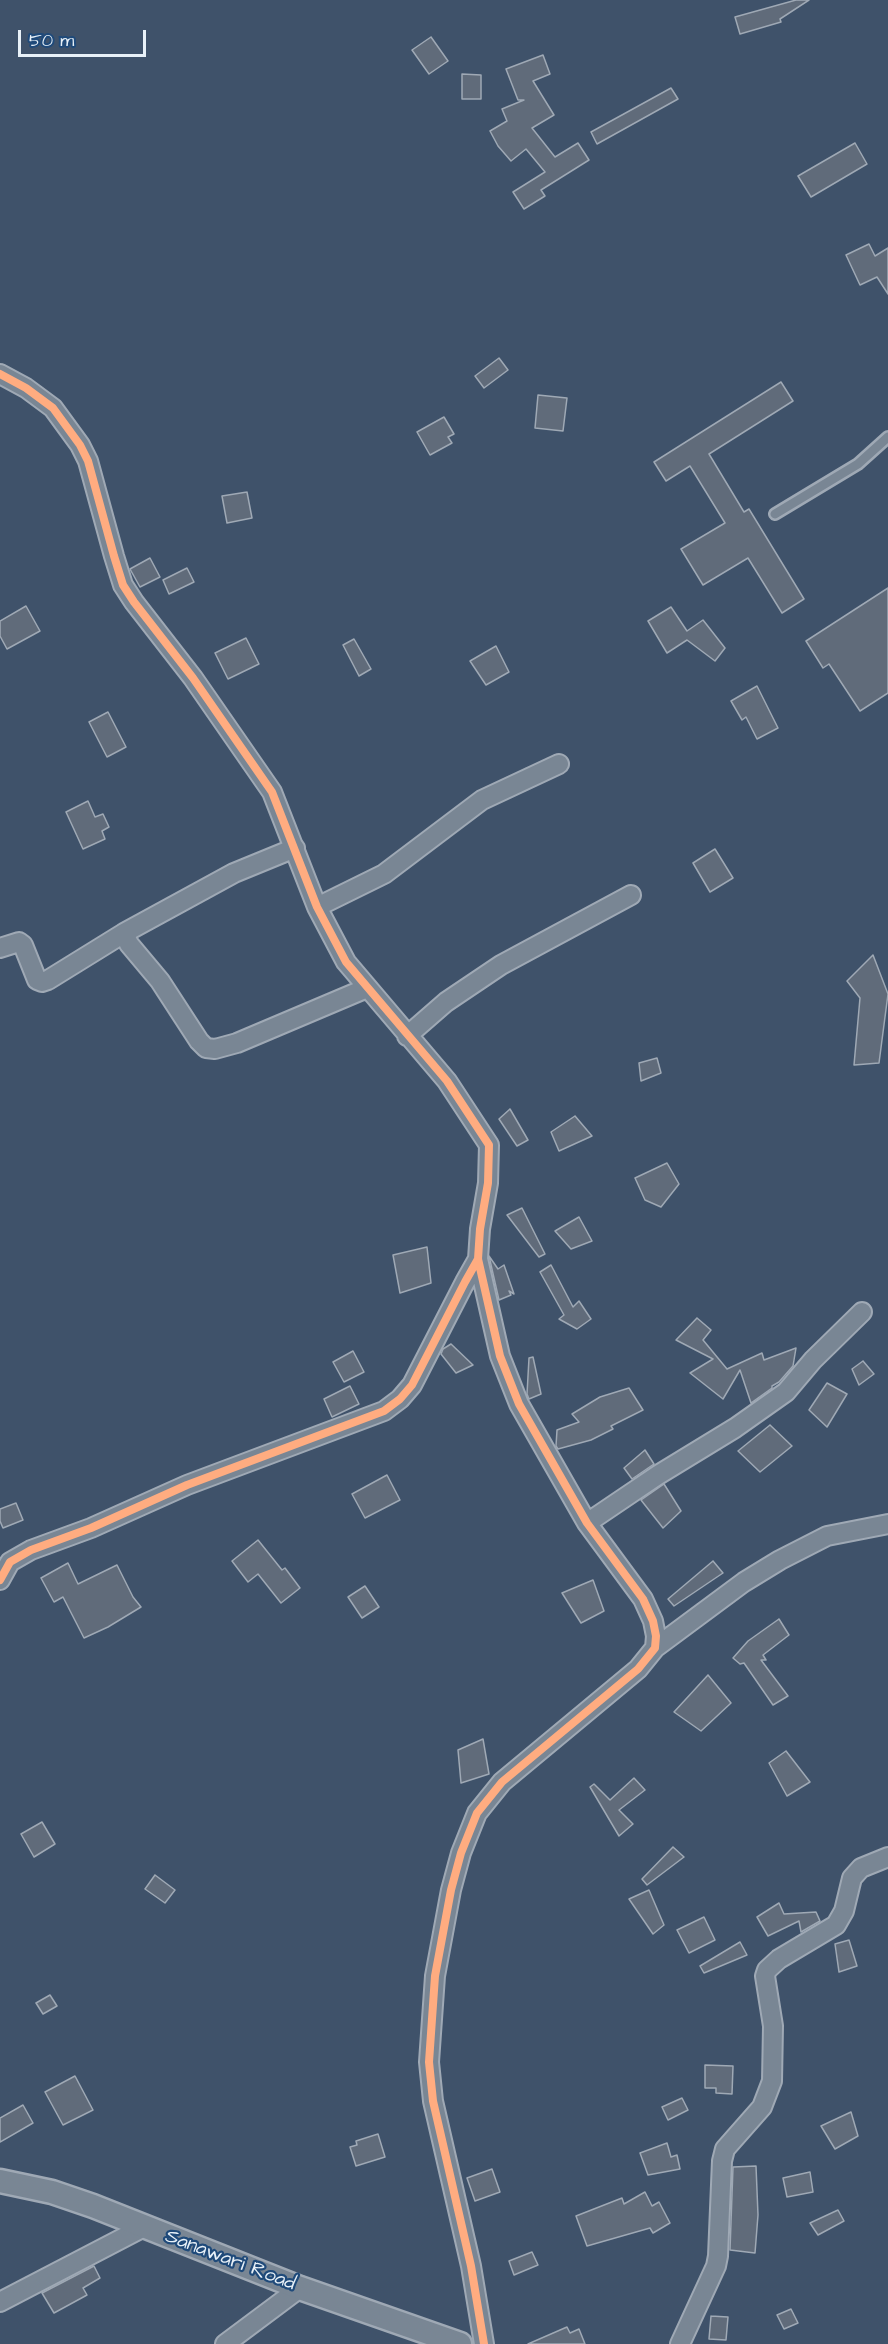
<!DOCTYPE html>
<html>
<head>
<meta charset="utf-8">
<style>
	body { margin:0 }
	#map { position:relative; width:888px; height:2344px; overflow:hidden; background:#3f526a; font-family:"Architects Daughter",sans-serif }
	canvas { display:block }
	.scale { position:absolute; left:18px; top:30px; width:128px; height:27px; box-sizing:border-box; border:3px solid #e8f1f8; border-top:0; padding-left:8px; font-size:18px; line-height:21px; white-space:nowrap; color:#e8f1f8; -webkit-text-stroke:4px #1f4a7a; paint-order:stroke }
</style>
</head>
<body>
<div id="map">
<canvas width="888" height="2344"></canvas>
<div class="scale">50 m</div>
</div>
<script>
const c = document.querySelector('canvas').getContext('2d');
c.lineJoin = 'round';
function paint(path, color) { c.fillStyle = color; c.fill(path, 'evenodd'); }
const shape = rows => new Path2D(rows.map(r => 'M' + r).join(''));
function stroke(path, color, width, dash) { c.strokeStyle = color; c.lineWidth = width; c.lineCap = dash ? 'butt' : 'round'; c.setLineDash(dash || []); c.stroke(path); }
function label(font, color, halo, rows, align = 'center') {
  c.font = font + ' "Architects Daughter",sans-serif'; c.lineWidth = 4.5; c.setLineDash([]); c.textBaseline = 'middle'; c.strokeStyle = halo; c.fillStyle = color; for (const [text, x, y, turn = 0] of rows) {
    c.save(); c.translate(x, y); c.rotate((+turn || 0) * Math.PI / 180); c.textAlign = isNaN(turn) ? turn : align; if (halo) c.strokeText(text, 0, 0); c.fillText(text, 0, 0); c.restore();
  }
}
const building = shape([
	[796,0,809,0,780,19,781,22,740,34,735,17,796,0],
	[431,37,448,61,429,74,412,50,431,37],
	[543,55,550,74,533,81,554,115,532,128,555,157,578,143,589,160,541,190,545,196,524,209,513,192,545,172,526,149,511,161,498,146,490,131,507,121,502,109,524,100,518,100,506,69,543,55],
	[462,74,481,75,481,99,462,99,462,74],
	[671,88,678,99,597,144,591,132,671,88],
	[855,143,867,164,811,197,798,176,855,143],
	[869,244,875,256,888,248,888,294,877,277,860,285,846,255,869,244],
	[499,358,508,370,484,388,475,376,499,358],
	[781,382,793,401,709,454,744,512,749,509,804,599,782,613,748,558,703,585,681,549,725,523,690,466,666,481,654,462,781,382],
	[538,395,567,398,563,431,535,428,538,395],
	[444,417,454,434,448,437,452,443,430,455,417,432,444,417],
	[247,492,252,518,227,523,222,496,247,492],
	[150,558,160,577,140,587,130,569,150,558],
	[187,568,194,582,169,594,163,580,187,568],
	[888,588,888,693,860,711,829,664,823,668,806,641,888,588],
	[26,606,40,631,7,649,0,636,0,621,26,606],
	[671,607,687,631,703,620,725,648,715,661,687,640,667,653,648,621,671,607],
	[246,638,259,664,228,679,215,653,246,638],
	[354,639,371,669,359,676,343,645,354,639],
	[496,646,509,672,486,685,470,661,496,646],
	[757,686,778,728,757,739,746,717,742,720,731,701,757,686],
	[108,712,126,747,107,757,89,722,108,712],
	[88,801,95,817,103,814,109,827,102,831,105,839,83,849,66,812,88,801],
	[715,849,733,878,710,892,693,863,715,849],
	[873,955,888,994,879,1063,854,1065,860,998,847,981,873,955],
	[657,1058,661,1073,641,1081,639,1063,657,1058],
	[510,1109,528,1140,517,1146,499,1119,510,1109],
	[575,1116,592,1136,559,1151,551,1132,575,1116],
	[667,1163,679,1184,661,1207,645,1200,635,1178,667,1163],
	[522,1208,545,1254,539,1257,507,1215,522,1208],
	[579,1217,592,1241,571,1249,555,1231,579,1217],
	[427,1247,431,1283,400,1293,393,1255,427,1247],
	[489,1256,498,1269,504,1265,514,1294,509,1291,511,1295,499,1300,489,1256],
	[551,1265,573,1307,579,1301,591,1319,577,1329,559,1319,564,1315,540,1272,551,1265],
	[697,1318,711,1330,703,1340,727,1369,762,1353,764,1360,796,1348,793,1366,779,1382,772,1386,772,1388,751,1403,740,1370,723,1399,690,1373,713,1359,676,1340,697,1318],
	[451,1344,473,1365,456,1373,441,1354,443,1349,451,1344],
	[353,1351,364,1372,344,1382,333,1362,353,1351],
	[533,1357,541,1394,529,1399,527,1394,529,1358,533,1357],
	[863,1361,874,1374,859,1385,852,1369,863,1361],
	[827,1383,847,1394,827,1427,809,1410,827,1383],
	[350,1386,359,1404,332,1417,324,1399,350,1386],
	[629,1388,643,1410,611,1426,613,1429,591,1440,558,1449,556,1446,557,1430,579,1422,572,1414,600,1397,629,1388],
	[770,1425,792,1446,760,1472,738,1451,770,1425],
	[645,1450,654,1464,632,1479,624,1468,645,1450],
	[387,1475,400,1500,365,1518,352,1494,387,1475],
	[664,1484,681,1511,663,1528,641,1500,664,1484],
	[16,1503,23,1520,3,1528,0,1521,0,1509,16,1503],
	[258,1540,282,1570,285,1568,300,1588,281,1603,258,1574,248,1582,232,1561,258,1540],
	[713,1561,723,1573,674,1606,668,1599,713,1561],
	[68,1563,78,1584,117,1565,133,1597,141,1607,108,1627,84,1638,63,1597,54,1602,41,1578,68,1563],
	[593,1580,604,1611,581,1623,562,1593,593,1580],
	[365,1586,379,1607,362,1618,348,1597,365,1586],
	[779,1619,789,1635,763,1655,766,1660,761,1660,788,1696,773,1705,744,1663,740,1664,733,1658,748,1641,779,1619],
	[708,1675,731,1703,701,1731,674,1712,708,1675],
	[483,1739,489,1774,461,1783,458,1750,483,1739],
	[786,1751,810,1782,787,1796,769,1763,786,1751],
	[634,1778,645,1790,619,1810,633,1824,619,1836,590,1787,594,1784,610,1800,634,1778],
	[42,1822,55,1844,34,1857,21,1834,42,1822],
	[673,1847,684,1857,647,1885,642,1879,673,1847],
	[155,1875,175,1890,165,1903,145,1889,155,1875],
	[649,1890,664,1925,653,1934,629,1899,649,1890],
	[779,1903,784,1914,816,1912,820,1921,801,1932,799,1921,768,1936,757,1917,779,1903],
	[704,1917,715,1940,689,1953,677,1930,704,1917],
	[849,1940,857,1966,839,1972,835,1944,849,1940],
	[740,1942,747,1955,704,1973,700,1966,740,1942],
	[50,1995,57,2006,43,2014,36,2003,50,1995],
	[705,2065,733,2066,732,2094,716,2093,716,2088,705,2088,705,2065],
	[75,2076,93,2110,63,2125,45,2092,75,2076],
	[682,2098,688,2110,668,2120,662,2107,682,2098],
	[23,2105,33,2123,0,2142,0,2118,23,2105],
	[851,2112,858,2136,835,2149,821,2126,851,2112],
	[378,2134,385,2157,356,2166,350,2147,357,2145,356,2141,378,2134],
	[667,2143,671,2157,677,2155,680,2169,648,2175,640,2153,667,2143],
	[756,2166,758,2215,755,2253,730,2250,733,2167,756,2166],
	[492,2169,500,2192,475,2201,467,2178,492,2169],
	[810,2172,813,2192,787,2197,783,2178,810,2172],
	[645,2192,652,2206,659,2202,670,2223,653,2233,650,2228,587,2246,576,2216,622,2198,624,2204,645,2192],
	[838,2210,844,2221,818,2235,810,2223,838,2210],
	[532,2252,538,2265,514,2275,509,2261,532,2252],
	[94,2266,100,2278,83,2288,87,2295,54,2313,42,2293,94,2266],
	[791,2309,798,2323,784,2329,777,2315,791,2309],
	[711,2316,728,2317,726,2340,709,2339,711,2316],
	[567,2327,570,2333,579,2329,585,2344,528,2344,567,2327]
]);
paint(building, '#606b7a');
stroke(building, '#9fa9b5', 1.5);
const service = shape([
	[775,514,858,464,888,437]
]);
const minor = shape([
	[0,374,26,388,53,408,80,445,88,461,114,556,123,585,134,602,193,678,272,792,317,907,346,962,447,1081,489,1145,488,1183,480,1229,478,1259,500,1356,519,1404,587,1523,643,1599,653,1621,656,1636,655,1648,638,1669,502,1782,477,1813,461,1853,451,1890,435,1976,429,2062,433,2101,471,2266,484,2344],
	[317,907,384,874,482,800,559,764],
	[124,933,129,944,160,981,199,1041,206,1048,215,1049,237,1043,367,988],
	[0,948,19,942,23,945,37,980,42,982,48,980,124,933,234,873,295,848],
	[407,1036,446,1002,501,965,631,895],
	[587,1523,658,1475,735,1428,786,1392,813,1360,862,1312],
	[0,1580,10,1562,31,1550,91,1528,187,1485,384,1411,400,1399,412,1385,465,1282,478,1259],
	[655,1648,744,1582,780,1560,827,1536,888,1524],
	[0,2302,144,2227],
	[225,2344,300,2288],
	[680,2344,716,2266,718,2256,722,2161,725,2149,762,2107,772,2081,773,2026,765,1976,767,1970,779,1959,836,1925,844,1911,852,1878,861,1868,888,1857]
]);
const tertiary = shape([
	[0,2181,52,2192,93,2206,300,2288,460,2344]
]);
stroke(service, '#9fa9b5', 14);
stroke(minor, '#9fa9b5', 22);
stroke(tertiary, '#9fa9b5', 27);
stroke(service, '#798694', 9);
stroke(minor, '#798694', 18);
stroke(tertiary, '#798694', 22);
stroke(shape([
	[0,374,26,388,53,408,80,445,88,461,114,556,123,585,134,602,193,678,272,792,317,907,346,962,447,1081,489,1145,488,1183,480,1229,478,1259,500,1356,519,1404,587,1523,643,1599,653,1621,656,1636,655,1648,638,1669,502,1782,477,1813,461,1853,451,1890,435,1976,429,2062,433,2101,471,2266,484,2344],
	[0,1580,10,1562,31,1550,91,1528,187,1485,384,1411,400,1399,412,1385,465,1282,478,1259]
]), '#ffac80', 8);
label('20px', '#e8f1f8', '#1f4a7a', [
	["Sanawari Road",230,2261,21]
]);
</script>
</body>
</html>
